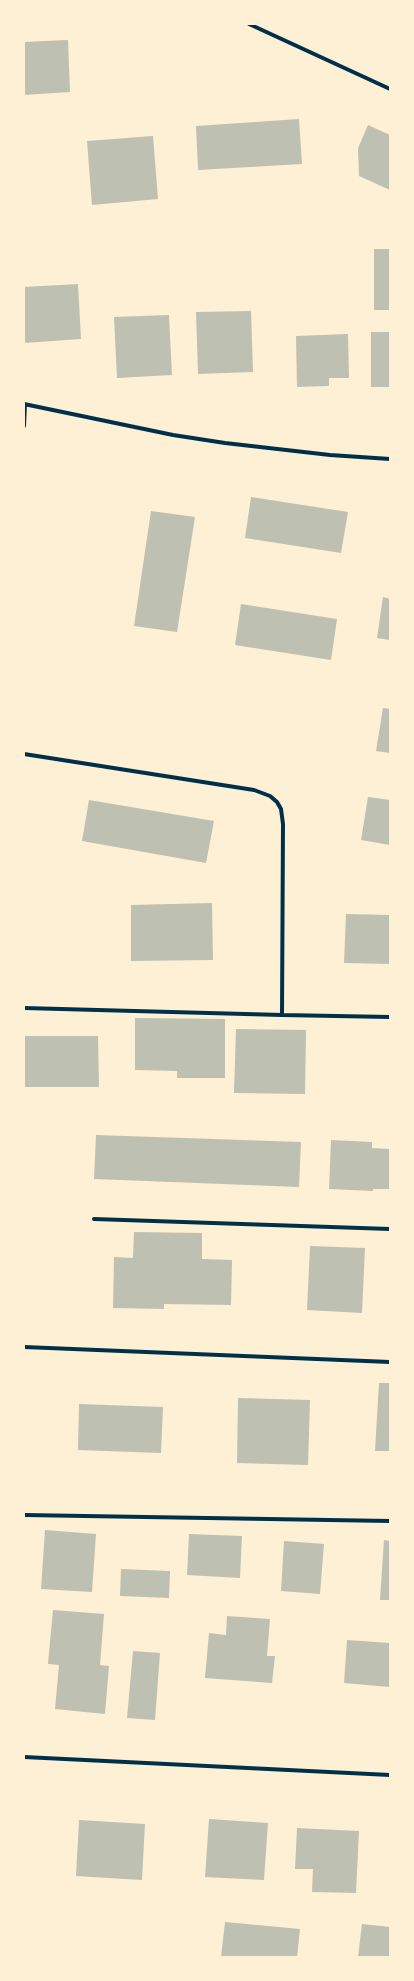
<!DOCTYPE html>
<html>
<head>
<meta charset="utf-8">
<style>
	body { margin:0 }
	#map { position:relative; width:414px; height:1981px; overflow:hidden; background:#fdf0d5; font-family:Quicksand,sans-serif }
	canvas { display:block }
	.frame { position:absolute; inset:0; border:25px solid #fdf0d5; pointer-events:none }
</style>
</head>
<body>
<div id="map">
<canvas width="414" height="1981"></canvas>
<div class="frame"></div>
</div>
<script>
const c = document.querySelector('canvas').getContext('2d');
c.lineJoin = 'round';
function paint(path, color) { c.fillStyle = color; c.fill(path, 'evenodd'); }
const shape = rows => new Path2D(rows.map(r => 'M' + r).join(''));
function stroke(path, color, width, dash) { c.strokeStyle = color; c.lineWidth = width; c.lineCap = dash ? 'butt' : 'round'; c.setLineDash(dash || []); c.stroke(path); }
paint(shape([
	[68,40,70,92,24,95,24,42],
	[299,119,302,164,198,170,196,126],
	[368,125,390,135,390,190,359,176,358,148],
	[153,136,158,199,92,205,87,141],
	[374,249,390,249,390,310,374,310],
	[78,284,81,339,24,343,24,287],
	[251,311,253,372,198,374,196,312],
	[169,315,172,375,117,378,114,317],
	[371,332,390,332,390,387,371,387],
	[348,334,349,378,329,378,329,386,297,387,296,336],
	[251,497,348,512,341,553,245,538],
	[151,511,195,517,177,632,134,626],
	[383,597,390,599,390,640,377,638],
	[241,604,337,619,331,660,235,645],
	[383,708,390,709,390,753,376,751],
	[368,797,390,800,390,845,361,840],
	[89,800,214,821,206,863,82,841],
	[212,903,213,960,131,961,131,905],
	[346,914,390,915,390,964,344,963],
	[135,1018,225,1019,225,1078,177,1078,177,1071,135,1070],
	[236,1029,306,1030,305,1094,234,1093],
	[24,1036,98,1036,99,1087,24,1087],
	[96,1135,301,1142,299,1187,94,1179],
	[331,1140,372,1142,372,1148,390,1149,390,1189,373,1189,373,1191,329,1189],
	[134,1232,202,1233,202,1259,232,1260,231,1305,164,1304,164,1309,113,1308,114,1257,133,1258],
	[310,1246,365,1248,362,1313,307,1310],
	[379,1383,390,1383,390,1451,375,1451],
	[238,1398,310,1400,308,1465,237,1463],
	[79,1404,163,1407,161,1453,78,1450],
	[45,1530,96,1534,92,1592,41,1589],
	[189,1534,242,1536,240,1578,187,1575],
	[384,1540,390,1541,390,1600,380,1600],
	[284,1541,324,1544,320,1594,281,1591],
	[121,1569,170,1571,169,1598,120,1596],
	[53,1610,104,1614,100,1665,109,1666,105,1714,55,1709,59,1665,48,1664],
	[227,1616,270,1619,267,1656,275,1656,272,1683,205,1678,209,1633,226,1635],
	[347,1640,390,1643,390,1687,344,1683],
	[133,1651,160,1653,155,1720,127,1718],
	[209,1819,268,1823,264,1880,205,1877],
	[79,1820,145,1824,142,1880,76,1876],
	[297,1828,359,1831,356,1893,312,1892,313,1869,295,1869],
	[225,1922,300,1929,297,1957,221,1957],
	[362,1924,390,1927,390,1957,358,1957]
]), '#bec0b2');
stroke(shape([
	[249,24,390,89],
	[24,404,173,435,225,443,330,455,390,459],
	[24,426,25,404],
	[24,754,254,790,270,796,277,802,281,809,283,824,282,1015,390,1017],
	[24,1008,282,1015],
	[94,1219,390,1229],
	[24,1347,390,1362],
	[24,1515,390,1521],
	[24,1757,390,1775]
]), '#003049', 4);
</script>
</body>
</html>
